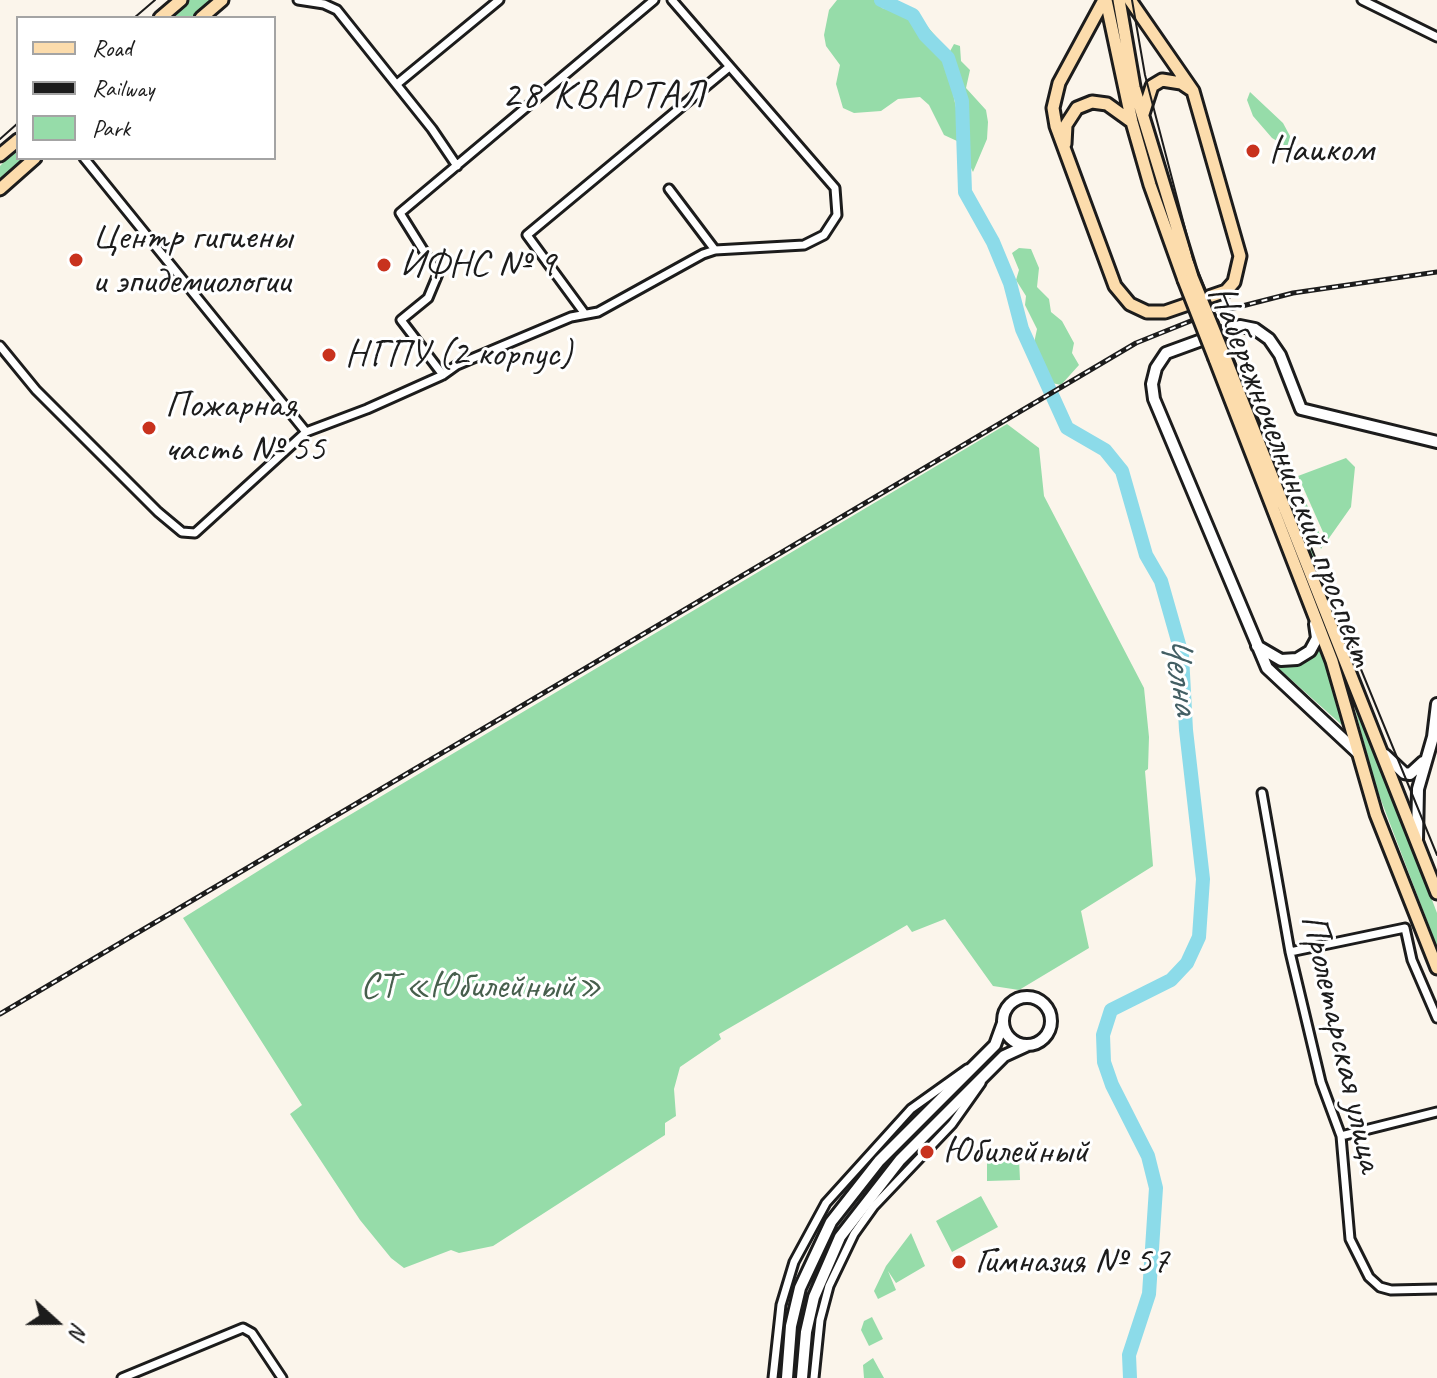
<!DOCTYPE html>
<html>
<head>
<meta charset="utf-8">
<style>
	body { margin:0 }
	#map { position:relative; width:1437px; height:1378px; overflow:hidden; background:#fbf5eb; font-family:Caveat,sans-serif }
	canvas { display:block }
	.legend { position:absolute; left:16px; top:16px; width:260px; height:144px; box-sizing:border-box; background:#fff; border:2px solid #a4a4a4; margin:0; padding:10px 14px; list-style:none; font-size:24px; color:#1c1c1c }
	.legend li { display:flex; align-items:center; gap:16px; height:40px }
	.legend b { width:40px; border:2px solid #a4a4a4 }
	.north { position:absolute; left:16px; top:1282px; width:80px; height:80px; -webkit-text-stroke:6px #fff; paint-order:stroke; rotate:111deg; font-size:22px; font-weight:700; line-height:32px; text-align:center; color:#1c1c1c }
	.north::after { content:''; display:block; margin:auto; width:28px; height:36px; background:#1c1c1c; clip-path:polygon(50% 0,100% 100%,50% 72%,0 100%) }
</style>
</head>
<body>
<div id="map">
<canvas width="1437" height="1378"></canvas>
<ul class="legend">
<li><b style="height:10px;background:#fcdcac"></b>Road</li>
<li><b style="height:10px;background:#1c1c1c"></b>Railway</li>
<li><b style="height:22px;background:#96dca9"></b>Park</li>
</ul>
<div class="north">N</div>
</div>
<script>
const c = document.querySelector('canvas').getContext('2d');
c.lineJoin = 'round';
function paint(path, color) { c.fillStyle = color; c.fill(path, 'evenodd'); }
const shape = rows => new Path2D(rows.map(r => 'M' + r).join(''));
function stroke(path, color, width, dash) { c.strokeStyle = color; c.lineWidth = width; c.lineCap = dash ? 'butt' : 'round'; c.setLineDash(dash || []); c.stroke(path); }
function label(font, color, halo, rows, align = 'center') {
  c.font = font + ' Caveat,sans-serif'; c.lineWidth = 6; c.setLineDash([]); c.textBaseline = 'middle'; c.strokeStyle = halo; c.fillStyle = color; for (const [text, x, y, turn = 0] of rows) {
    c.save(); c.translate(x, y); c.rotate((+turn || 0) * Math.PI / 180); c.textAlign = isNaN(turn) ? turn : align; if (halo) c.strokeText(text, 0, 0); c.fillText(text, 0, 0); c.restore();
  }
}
paint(shape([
	[190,0,213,0,192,18,169,18],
	[837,0,876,0,882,8,922,20,938,39,944,48,956,108,957,141,944,135,929,105,920,97,898,99,881,111,854,113,843,108,836,84,840,65,826,46,824,35,829,10],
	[954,44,960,46,961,61,970,70,966,88,986,110,988,122,987,139,973,172,968,162,969,132,961,90,953,85,951,78,957,73,949,53],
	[1250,92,1283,123,1290,136,1289,148,1272,138,1253,116,1247,100],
	[18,147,18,158,28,158,0,182,0,166],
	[1019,248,1031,249,1039,268,1037,287,1049,299,1051,312,1062,321,1074,343,1072,353,1079,365,1061,385,1052,383,1034,343,1037,329,1025,305,1026,296,1016,280,1019,270,1012,253],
	[1007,424,1039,448,1044,496,1144,688,1149,737,1148,769,1145,771,1153,866,1081,911,1089,948,1019,990,993,986,945,919,912,932,907,925,719,1034,721,1039,680,1067,674,1089,676,1116,665,1123,665,1135,493,1246,459,1253,451,1250,404,1268,391,1258,360,1220,290,1114,302,1105,183,918,311,838],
	[1346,458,1355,467,1351,507,1327,541,1298,476],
	[1295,477,1324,544,1321,549,1292,478],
	[1285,481,1315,555,1312,560,1280,483],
	[1320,639,1328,660,1343,726,1268,659,1282,663],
	[1343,665,1437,913,1437,947,1376,787],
	[1019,1159,1020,1180,987,1181,987,1160],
	[981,1196,998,1227,952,1252,936,1221],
	[911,1233,925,1266,896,1283,888,1271,896,1290,878,1299,874,1291,886,1266],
	[872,1317,883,1339,869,1346,861,1330,864,1321],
	[873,1358,884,1378,864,1378,863,1365]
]), '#96dca9');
stroke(shape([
	[881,0,913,15,925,35,948,58,962,101,965,192,993,242,1010,283,1022,329,1067,428,1105,450,1122,471,1146,555,1161,581,1182,655,1186,730,1203,879,1199,937,1187,963,1171,980,1111,1010,1103,1035,1104,1062,1112,1085,1148,1156,1156,1188,1149,1294,1129,1355,1130,1378]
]), '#8cdbe9', 14);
const street = shape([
	[298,0,324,4,337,10,432,129,457,166],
	[1362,0,1437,37],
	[397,84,499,0],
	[84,158,306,432],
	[669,189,715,250],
	[585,314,527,235,728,68],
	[0,346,36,390,158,512,182,532,195,533,306,432,367,409,443,375,457,365,571,317,598,312,703,254,715,250,804,245,824,235,837,215,835,188,672,0],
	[443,375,401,320,428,298,438,274,400,213,654,0],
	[1262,793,1290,952,1321,1082,1341,1136,1350,1239,1369,1277,1380,1287,1391,1290,1437,1289],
	[1290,952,1405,928,1412,960,1437,1018],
	[1341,1136,1437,1112],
	[122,1378,243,1328,252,1333,282,1378],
	[773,1378,781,1305,794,1262,826,1203,911,1109,967,1069],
	[814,1378,820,1320,829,1286,854,1234,874,1206,952,1124,981,1083]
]);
const secondary = shape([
	[1257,646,1281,660,1297,659,1310,651,1317,638,1315,624],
	[1358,753,1267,668,1154,399,1152,384,1156,368,1166,353,1240,326,1255,329,1269,339,1280,355,1301,409,1437,442],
	[1385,755,1404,773,1410,774,1423,762],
	[1417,840,1418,789,1433,737,1437,704],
	'1003 1021a24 24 0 1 1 48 0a24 24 0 1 1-48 0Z',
	[787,1378,791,1326,800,1288,831,1222,879,1161,995,1045,1003,1023],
	[802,1378,806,1332,814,1297,840,1237,900,1160,1004,1056,1028,1045]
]);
const primary = shape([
	[1104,0,1059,83,1053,108,1056,126,1115,286,1130,304,1147,312,1165,312,1226,291,1234,282,1240,256,1193,91,1130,0],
	[1106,0,1132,122,1150,185,1184,280],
	[1119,0,1134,87,1192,277],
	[160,18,181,0],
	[201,18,222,0],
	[1143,114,1152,86,1162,80,1181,83,1190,89],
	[1065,144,1066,125,1077,108,1092,102,1107,104,1132,122],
	[0,155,18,140],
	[0,189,35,158],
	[1224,355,1437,893],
	[1215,359,1332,661,1376,814,1437,968]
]);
stroke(street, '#1c1c1c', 13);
stroke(secondary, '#1c1c1c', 16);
stroke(primary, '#1c1c1c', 17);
stroke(street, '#fff', 7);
stroke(secondary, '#fff', 10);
stroke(primary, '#fcdcac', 11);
stroke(shape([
	[1132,0,1145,75,1193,259,1437,855],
	[134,18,155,0],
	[0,139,18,123]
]), '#1c1c1c', 2);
const rail = shape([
	[0,1014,1136,343,1203,316,1293,293,1437,272]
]);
stroke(rail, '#1c1c1c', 5);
stroke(rail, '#fff', 2, [6]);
const primaryBridge = shape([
	[1192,277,1224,355],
	[1184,280,1215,359]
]);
stroke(primaryBridge, '#1c1c1c', 17, []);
stroke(primaryBridge, '#fcdcac', 11);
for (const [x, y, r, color] of [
	[1253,151,8,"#c8321e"],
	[76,260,8,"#c8321e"],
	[384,265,8,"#c8321e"],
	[329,355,8,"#c8321e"],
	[149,428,8,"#c8321e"],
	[927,1152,8,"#c8321e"],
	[959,1262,8,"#c8321e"]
]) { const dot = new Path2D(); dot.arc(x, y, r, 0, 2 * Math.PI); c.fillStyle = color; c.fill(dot); stroke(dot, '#fff', 3); }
label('38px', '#1c1c1c', '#fff', [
	["Наиком",1269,151],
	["Центр гигиены",92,238],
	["и эпидемиологии",92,282],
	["ИФНС № 9",400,265],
	["НГПУ (2 корпус)",345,355],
	["Пожарная",165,406],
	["часть № 55",165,450],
	["Юбилейный",943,1152],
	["Гимназия № 57",975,1262]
], 'left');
label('38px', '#1c1c1c', '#fff', [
	["Набережночелнинский проспект",1291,476,69],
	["Пролетарская улица",1341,1043,77]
]);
label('38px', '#475f4d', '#fff', [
	["СТ «Юбилейный»",481,987]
]);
c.letterSpacing = '2px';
label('40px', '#1c1c1c', '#fff', [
	["28 КВАРТАЛ",604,97]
]);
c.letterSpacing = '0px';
label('italic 40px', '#435f64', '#fff', [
	["Челна",1179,674,80]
]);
</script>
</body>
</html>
